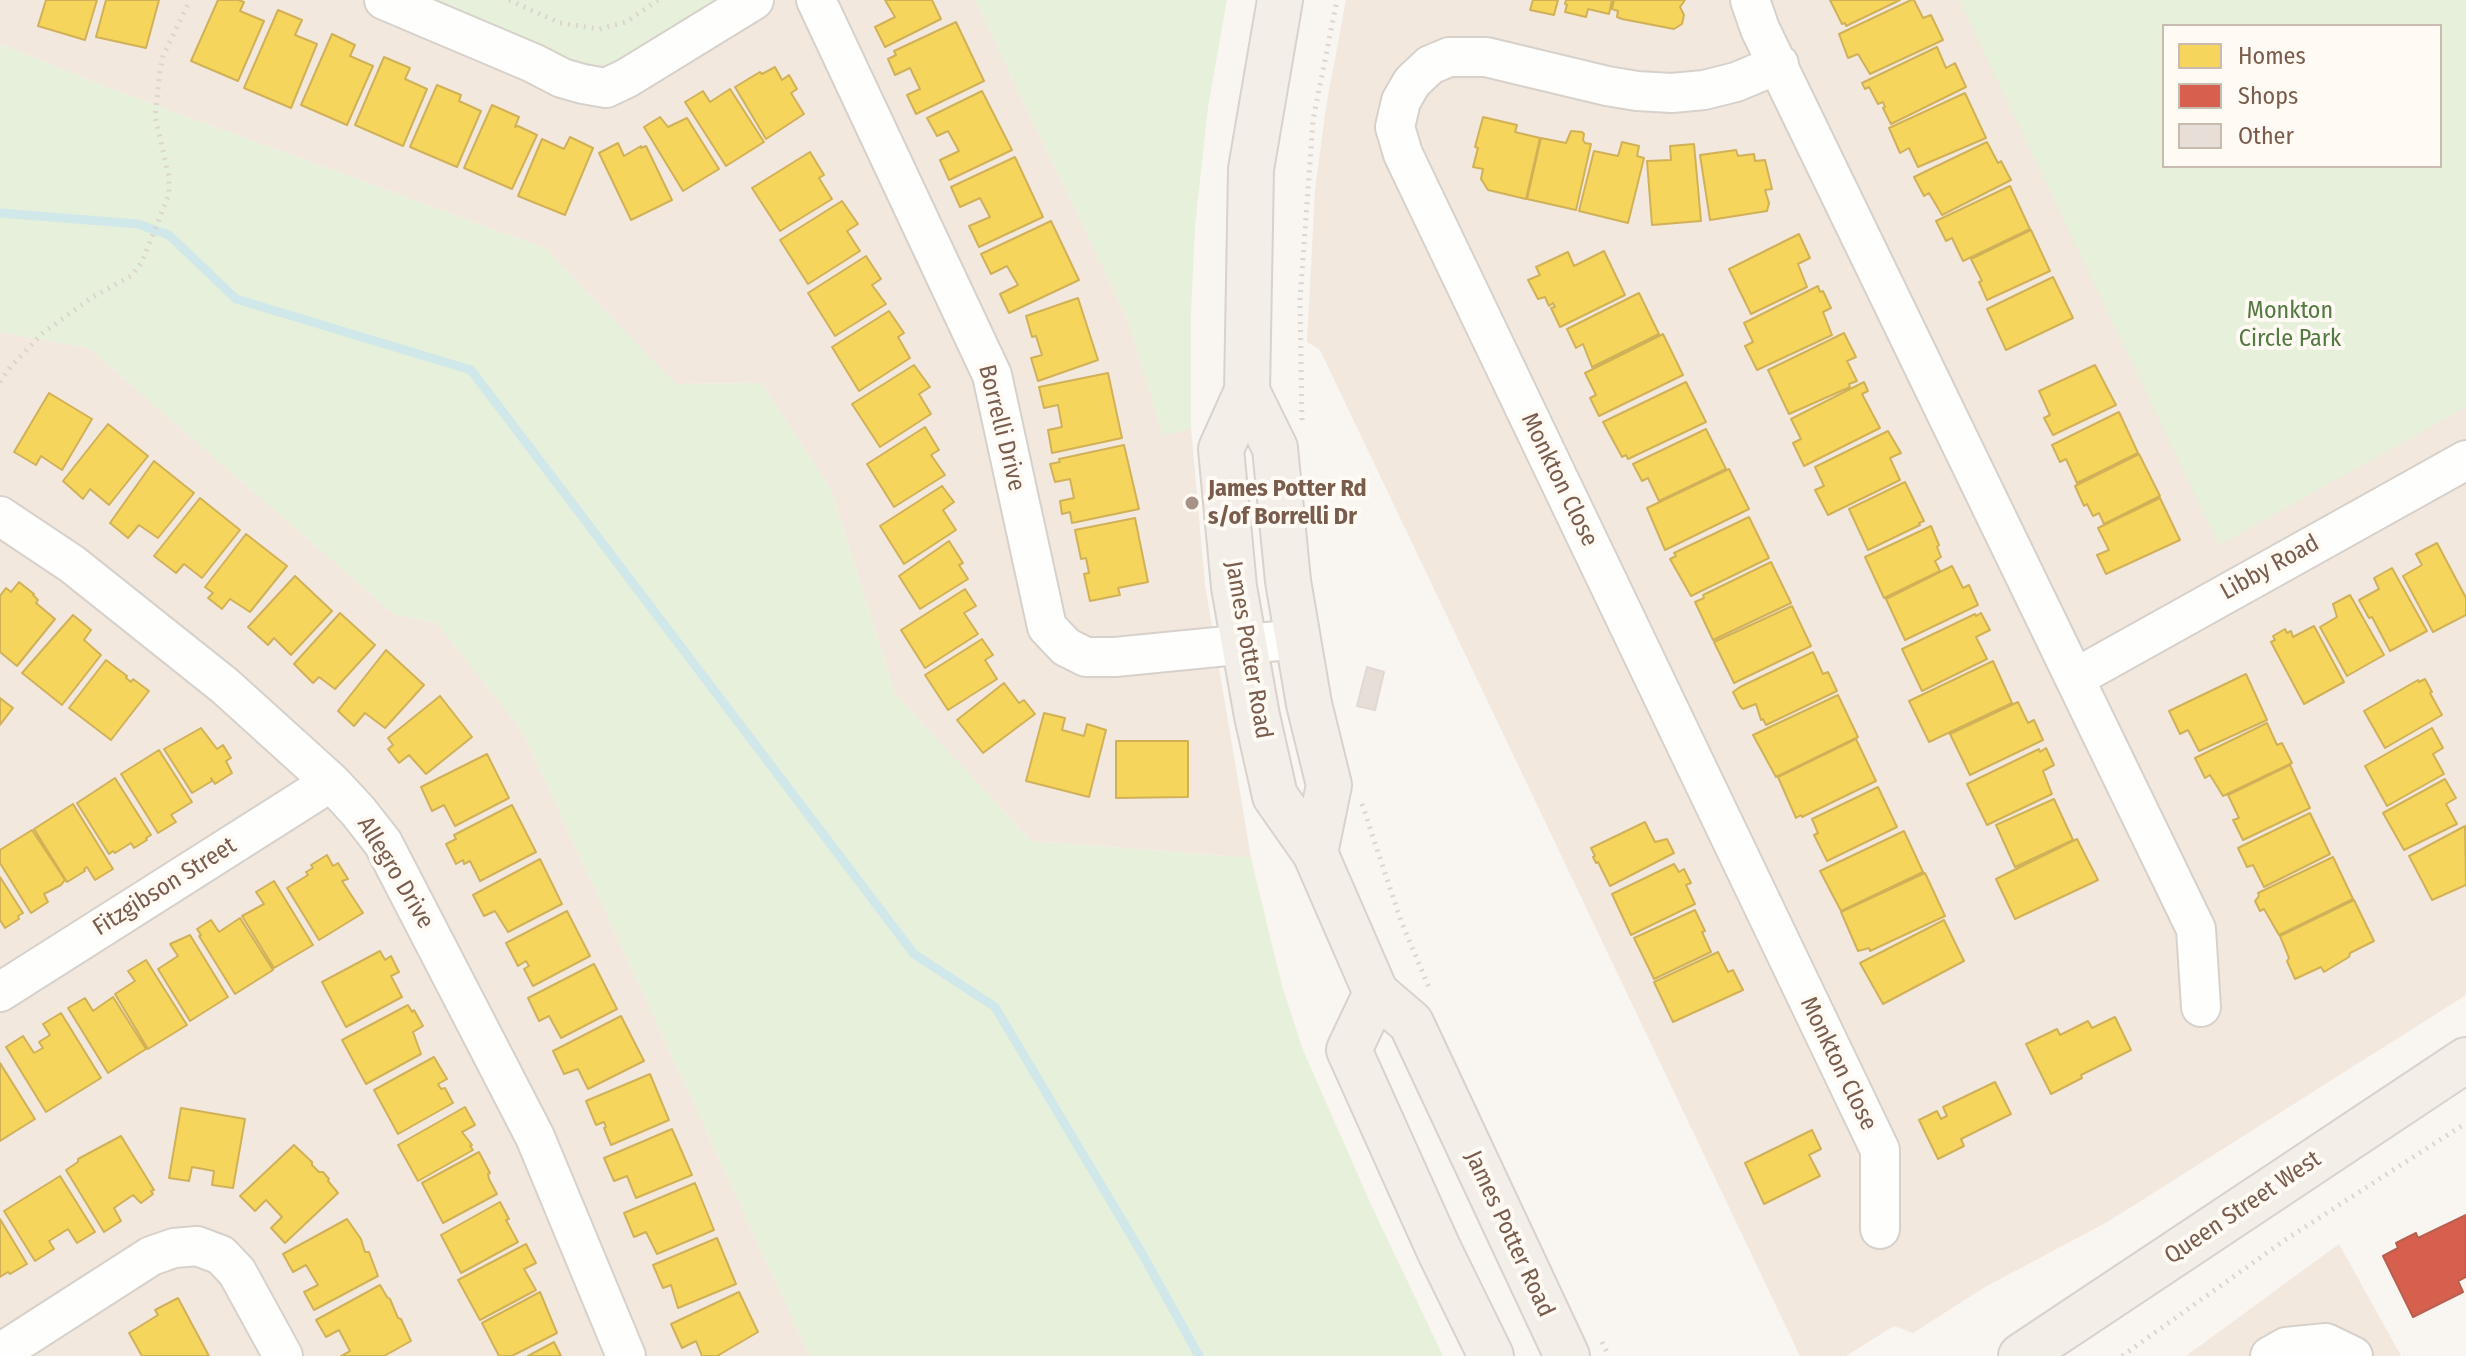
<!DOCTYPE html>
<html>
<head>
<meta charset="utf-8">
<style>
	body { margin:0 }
	#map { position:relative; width:2466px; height:1356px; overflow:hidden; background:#f9f5f0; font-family:"Fira Sans Condensed",sans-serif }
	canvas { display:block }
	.legend { position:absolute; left:2162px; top:24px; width:280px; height:144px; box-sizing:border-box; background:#fffaf3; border:2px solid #cabbb1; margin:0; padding:10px 14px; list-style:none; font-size:24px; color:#7a5c4d }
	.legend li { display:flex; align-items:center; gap:16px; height:40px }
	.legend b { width:40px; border:2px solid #cabbb1 }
</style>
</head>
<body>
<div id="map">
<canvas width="2466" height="1356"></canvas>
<ul class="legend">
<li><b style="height:22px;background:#f6d55c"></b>Homes</li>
<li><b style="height:22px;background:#d6604d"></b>Shops</li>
<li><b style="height:22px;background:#e6ded7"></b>Other</li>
</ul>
</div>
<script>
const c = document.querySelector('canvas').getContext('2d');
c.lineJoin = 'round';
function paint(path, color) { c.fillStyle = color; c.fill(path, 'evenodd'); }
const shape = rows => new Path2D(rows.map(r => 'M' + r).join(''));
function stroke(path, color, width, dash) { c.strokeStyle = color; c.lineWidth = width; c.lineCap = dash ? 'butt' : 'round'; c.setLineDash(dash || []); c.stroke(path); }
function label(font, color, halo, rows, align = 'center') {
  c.font = font + ' "Fira Sans Condensed",sans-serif'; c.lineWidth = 8; c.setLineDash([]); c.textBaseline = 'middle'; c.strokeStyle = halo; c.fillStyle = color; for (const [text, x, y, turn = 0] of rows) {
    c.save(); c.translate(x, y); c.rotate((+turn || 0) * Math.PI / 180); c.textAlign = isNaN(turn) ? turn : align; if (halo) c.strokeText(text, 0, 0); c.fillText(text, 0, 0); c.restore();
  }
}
paint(shape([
	[0,0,975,0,1128,320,1163,435,1191,428,1205,585,1251,858,1031,841,895,694,831,490,761,383,676,384,544,248,114,90,0,44],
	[1346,0,2466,0,2466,995,2109,1221,1985,1287,1913,1333,1894,1326,1846,1356,1800,1356,1320,350,1307,342,1315,190,1326,107],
	[2164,26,2440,26,2440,166,2164,166],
	[0,332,89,348,394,614,437,623,522,730,810,1356,0,1356],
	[2339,1244,2401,1356,2186,1356]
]), '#f2e8de');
paint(shape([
	[436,0,716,0,617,62,598,66,574,60],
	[975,0,1227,0,1208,107,1195,226,1191,313,1191,428,1163,436,1128,320],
	[1959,0,2466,0,2466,407,2219,545],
	[2164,26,2440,26,2440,166,2164,166],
	[0,44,114,90,544,248,676,384,761,383,831,490,895,694,1031,841,1251,858,1282,986,1303,1050,1373,1209,1443,1356,810,1356,522,730,437,623,394,614,89,348,0,332]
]), '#e7f0db');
const homes = shape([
	[46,0,97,0,85,40,38,26,46,0],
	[106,0,159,0,146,48,96,37,106,0],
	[218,0,238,0,244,2,240,11,264,21,238,81,191,61,218,0],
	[885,0,932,0,941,19,885,47,875,27,895,17,885,0],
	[1533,0,1558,0,1554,15,1530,10,1533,0],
	[1566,0,1612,0,1609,14,1588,9,1586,17,1565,12,1567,5,1565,4,1566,0],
	[1614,0,1685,0,1680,7,1684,15,1682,24,1674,29,1622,19,1617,17,1618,11,1612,9,1614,0],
	[1830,0,1900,0,1846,26,1845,23,1842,24,1830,0],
	[1911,0,1914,0,1923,18,1931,15,1943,40,1870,74,1858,54,1848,58,1839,34,1911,0],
	[278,10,302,20,295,35,317,44,291,108,244,88,278,10],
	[956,22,984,81,916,114,907,95,920,89,910,68,895,75,888,59,896,55,894,51,956,22],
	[332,34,355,45,350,56,373,66,347,125,301,105,332,34],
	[1937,47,1946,68,1955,63,1966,87,1891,124,1883,108,1885,107,1883,102,1878,104,1869,87,1865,89,1862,83,1937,47],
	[384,57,410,68,405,79,427,89,403,146,355,125,384,57],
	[775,67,782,80,789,75,797,89,791,93,804,114,766,139,735,87,760,72,762,74,775,67],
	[437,85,461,95,459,101,481,111,457,167,410,147,437,85],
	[730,89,764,142,726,166,685,102,703,91,710,102,730,89],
	[982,91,1012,150,949,180,940,160,959,151,948,131,937,136,927,118,982,91],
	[1965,93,1986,138,1918,167,1909,148,1900,153,1889,128,1965,93],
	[492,105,519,117,515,127,518,126,537,135,512,189,464,168,492,105],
	[660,117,668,127,687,118,719,169,683,191,644,127,660,117],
	[1483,117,1517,125,1515,132,1540,138,1526,199,1488,190,1481,179,1483,169,1473,167,1478,148,1475,147,1483,117],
	[1571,131,1582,132,1584,134,1583,140,1585,143,1591,144,1576,210,1527,199,1541,138,1566,143,1571,131],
	[570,137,593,148,565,215,518,196,542,139,564,149,570,137],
	[1622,142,1639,146,1637,156,1644,158,1628,223,1579,211,1594,151,1618,156,1622,142],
	[1987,142,1998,163,2001,161,2011,180,1942,215,1929,193,1924,196,1914,177,1987,142],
	[618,143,624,156,641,146,641,148,646,146,672,200,631,220,599,153,618,143],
	[1694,144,1701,221,1652,225,1647,161,1671,160,1670,146,1694,144],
	[1736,150,1738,156,1754,154,1755,161,1765,160,1772,189,1765,190,1769,203,1767,211,1710,220,1700,155,1736,150],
	[810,152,824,175,819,178,832,199,780,231,752,188,810,152],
	[1015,157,1043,217,979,247,969,226,990,217,980,198,960,207,951,187,1015,157],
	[2010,186,2030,229,1963,261,1952,238,1946,241,1936,221,2010,186],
	[842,201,858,224,847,231,860,251,808,284,780,240,842,201],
	[1051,221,1079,280,1009,313,1000,294,1018,285,1007,266,991,274,981,254,1051,221],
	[2031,230,2050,271,1987,300,1979,282,1982,281,1971,259,2031,230],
	[1799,234,1810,258,1798,264,1807,287,1751,314,1729,269,1799,234],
	[1604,251,1625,295,1560,327,1551,308,1555,307,1553,303,1549,306,1545,297,1538,299,1528,280,1540,275,1536,267,1568,252,1574,266,1604,251],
	[866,256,881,279,872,285,886,304,835,336,808,293,866,256],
	[2053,277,2073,318,2006,350,1987,309,2053,277],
	[1818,286,1820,292,1823,291,1831,308,1823,312,1832,335,1757,370,1745,346,1753,342,1744,323,1818,286],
	[1639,293,1659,334,1592,367,1583,344,1576,348,1567,329,1639,293],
	[1078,298,1098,360,1038,381,1031,358,1042,355,1036,336,1032,337,1026,316,1078,298],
	[889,311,904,333,898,337,910,358,859,391,832,347,889,311],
	[1844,333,1856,357,1847,361,1857,381,1849,384,1850,387,1789,414,1768,370,1844,333],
	[1663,334,1683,375,1599,416,1590,398,1596,395,1585,373,1663,334],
	[914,365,930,387,919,394,931,414,880,447,852,404,914,365],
	[2095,365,2116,405,2053,435,2044,418,2050,415,2039,391,2095,365],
	[1108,373,1122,438,1052,453,1048,430,1062,427,1058,405,1044,408,1039,387,1108,373],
	[1686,382,1706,422,1628,459,1626,455,1622,457,1603,422,1686,382],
	[1864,382,1868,391,1862,394,1880,428,1804,466,1793,443,1801,439,1791,419,1864,382],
	[49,393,92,419,62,470,41,456,36,465,14,452,49,393],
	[2119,412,2138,453,2077,483,2066,459,2060,462,2052,445,2119,412],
	[108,424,148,456,109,505,90,489,83,499,63,481,108,424],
	[925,427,939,450,931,455,945,475,894,507,867,464,925,427],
	[1706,429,1726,469,1659,501,1648,478,1642,481,1633,464,1706,429],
	[1888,431,1901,453,1890,458,1900,480,1828,515,1815,490,1824,486,1815,467,1888,431],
	[1124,445,1139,509,1072,523,1070,512,1062,514,1060,501,1074,498,1070,479,1055,482,1050,464,1060,462,1059,459,1124,445],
	[2139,454,2160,496,2104,524,2099,513,2093,516,2087,504,2084,506,2075,486,2139,454],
	[154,461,194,493,158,538,139,525,128,538,110,523,154,461],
	[1729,469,1749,509,1665,550,1647,508,1729,469],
	[1905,482,1924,521,1919,523,1920,525,1868,550,1849,509,1905,482],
	[942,486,954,502,943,510,956,530,904,564,880,526,942,486],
	[200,498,240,530,202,578,184,564,176,573,154,556,200,498],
	[2160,498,2180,540,2106,574,2097,555,2109,550,2098,528,2160,498],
	[1749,517,1769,558,1691,596,1670,559,1676,556,1674,553,1749,517],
	[1135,518,1148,582,1118,588,1120,595,1090,601,1084,574,1089,573,1086,558,1081,559,1075,530,1135,518],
	[1931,526,1939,545,1937,547,1941,557,1935,561,1940,571,1884,598,1865,557,1931,526],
	[246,534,287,566,250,612,230,599,222,609,208,598,213,593,205,587,246,534],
	[949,541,963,563,959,565,968,579,920,609,899,576,949,541],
	[2437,543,2466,598,2466,615,2433,632,2403,576,2422,565,2416,554,2437,543],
	[1771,562,1791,603,1713,640,1695,602,1704,598,1703,595,1771,562],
	[1952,566,1963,588,1969,585,1978,605,1905,640,1886,599,1952,566],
	[2392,568,2427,631,2390,651,2372,617,2369,618,2359,600,2379,589,2374,578,2392,568],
	[295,576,332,611,291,655,274,638,268,645,248,627,295,576],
	[19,582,34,594,33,595,38,600,36,603,55,619,17,666,0,652,0,596,6,588,11,592,19,582],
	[965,589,976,606,964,613,978,634,925,668,901,630,965,589],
	[2350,595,2384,655,2347,676,2320,627,2337,617,2333,604,2350,595],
	[1792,606,1811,646,1734,683,1714,642,1792,606],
	[340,613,375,645,335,689,319,677,313,683,294,664,340,613],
	[1981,613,1990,630,1976,637,1987,659,1922,691,1902,649,1975,614,1976,616,1981,613],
	[73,615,91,630,84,640,101,655,62,705,22,673,73,615],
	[2314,626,2344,682,2304,704,2271,642,2275,640,2273,636,2285,629,2287,633,2291,631,2293,637,2314,626],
	[982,639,993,655,985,660,997,679,948,710,925,675,982,639],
	[386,650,424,685,385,728,365,713,354,726,338,711,386,650],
	[1813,652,1823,674,1828,672,1837,691,1766,725,1763,719,1761,720,1756,704,1743,709,1740,706,1733,692,1740,687,1813,652],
	[106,660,127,676,126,678,131,682,133,679,149,691,111,740,69,708,106,660],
	[1993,661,2012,703,1929,742,1909,701,1993,661],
	[2246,674,2267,720,2199,751,2188,730,2180,734,2169,711,2246,674],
	[2425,679,2432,692,2430,693,2442,715,2385,748,2364,711,2418,680,2419,682,2425,679],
	[1004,683,1019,703,1024,700,1035,714,983,753,957,720,1004,683],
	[1838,695,1858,737,1776,777,1753,735,1838,695],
	[440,696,472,737,426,774,409,755,399,763,388,749,393,745,388,738,440,696],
	[0,698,13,708,0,725,0,698],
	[2018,702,2028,723,2034,720,2043,740,1970,775,1950,734,2018,702],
	[1044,713,1065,718,1062,730,1084,736,1087,724,1106,730,1089,797,1026,781,1044,713],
	[2267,723,2277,745,2282,743,2292,763,2223,796,2210,775,2205,778,2195,758,2267,723],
	[201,728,217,749,223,745,231,758,226,761,232,773,215,784,211,778,212,781,192,793,164,749,201,728],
	[2432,728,2443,748,2433,754,2444,774,2387,806,2365,766,2432,728],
	[1856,739,1876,781,1802,817,1801,815,1796,818,1778,777,1856,739],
	[1116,741,1188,741,1188,797,1116,798,1116,741],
	[2046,748,2054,765,2043,771,2052,794,1987,825,1967,784,2039,749,2040,752,2046,748],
	[159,750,192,802,171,815,176,822,158,833,121,774,159,750],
	[487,754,509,798,455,826,444,805,432,811,421,787,487,754],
	[2290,765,2310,808,2243,840,2233,820,2239,818,2228,795,2290,765],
	[115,778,151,835,146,838,147,840,134,848,131,843,115,853,113,851,109,854,77,803,115,778],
	[2445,779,2456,798,2446,804,2457,824,2404,850,2383,813,2445,779],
	[1878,787,1897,827,1827,861,1814,835,1818,833,1812,819,1878,787],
	[2054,799,2073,840,2015,867,1996,825,2054,799],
	[73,804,113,869,95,880,87,867,84,869,85,871,67,882,34,829,73,804],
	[512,805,536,852,480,881,470,861,464,864,463,860,456,864,446,844,456,839,454,835,512,805],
	[2310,813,2330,854,2264,887,2253,865,2247,867,2238,848,2310,813],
	[1645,822,1655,842,1667,839,1674,853,1610,886,1598,862,1596,863,1593,857,1595,856,1591,848,1645,822],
	[2465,826,2466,885,2432,900,2409,856,2465,826],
	[32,830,65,880,61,885,44,894,48,902,31,913,0,863,0,850,32,830],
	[1904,831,1923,872,1841,911,1820,871,1904,831],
	[2077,839,2098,880,2015,919,1996,879,2077,839],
	[327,855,333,866,338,863,348,879,342,881,363,913,319,940,287,888,308,875,306,872,313,868,311,865,327,855],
	[2333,857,2353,899,2279,935,2264,909,2260,911,2255,901,2259,896,2258,893,2333,857],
	[540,859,562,904,508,932,495,911,484,916,473,895,540,859],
	[1674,864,1679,872,1684,869,1691,883,1686,885,1695,904,1631,935,1612,894,1674,864],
	[1925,873,1945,916,1870,951,1869,948,1858,951,1841,912,1925,873],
	[0,877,23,913,18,916,19,919,5,928,0,920,0,877],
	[274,881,313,945,274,968,242,916,264,904,256,892,274,881],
	[2354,900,2374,941,2350,953,2349,957,2324,972,2321,967,2295,979,2287,961,2289,958,2280,936,2354,900],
	[1695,910,1705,931,1702,932,1711,952,1654,979,1634,938,1695,910],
	[567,911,590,956,533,986,524,969,529,966,526,961,518,966,506,943,567,911],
	[240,918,273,970,235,994,199,936,201,935,197,929,211,920,219,932,240,918],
	[1944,920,1964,961,1883,1004,1860,963,1944,920],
	[190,935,228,997,190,1021,158,969,178,956,170,944,190,935],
	[380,951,385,960,391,956,399,972,391,976,402,997,346,1027,322,982,380,951],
	[1718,952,1728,972,1733,970,1743,990,1673,1022,1654,982,1718,952],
	[146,960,187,1025,148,1049,115,994,135,981,128,971,146,960],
	[594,964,617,1009,561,1038,549,1016,539,1021,528,998,594,964],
	[113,997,146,1049,108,1073,68,1008,85,998,93,1011,113,997],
	[408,1005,412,1012,414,1010,423,1026,413,1032,421,1054,366,1084,342,1040,408,1005],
	[61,1013,101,1078,46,1112,6,1047,23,1036,34,1053,43,1048,39,1042,50,1035,43,1024,61,1013],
	[621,1016,644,1061,588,1089,578,1069,564,1074,553,1051,621,1016],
	[2115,1017,2131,1050,2081,1075,2082,1078,2051,1094,2026,1044,2057,1029,2060,1035,2088,1021,2092,1028,2115,1017],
	[434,1057,447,1079,438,1084,441,1089,445,1088,453,1103,398,1134,374,1090,434,1057],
	[0,1063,35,1119,0,1141,0,1063],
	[650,1074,669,1120,611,1145,604,1128,606,1127,604,1122,596,1125,586,1101,650,1074],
	[1995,1082,2011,1114,1961,1139,1964,1146,1938,1159,1919,1120,1937,1111,1941,1119,1947,1116,1943,1107,1995,1082],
	[465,1107,475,1125,462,1132,472,1145,470,1146,473,1150,418,1181,398,1145,465,1107],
	[181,1108,245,1119,233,1188,212,1185,214,1171,192,1167,189,1181,169,1178,181,1108],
	[672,1129,692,1175,636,1198,627,1176,614,1181,604,1158,672,1129],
	[1812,1130,1821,1149,1809,1155,1820,1176,1764,1204,1745,1163,1812,1130],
	[121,1136,154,1190,151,1191,153,1194,141,1203,133,1195,114,1208,121,1221,104,1232,66,1170,78,1162,78,1159,121,1136],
	[294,1145,312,1162,312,1165,319,1172,323,1172,329,1179,328,1181,338,1193,285,1243,271,1228,282,1217,266,1200,255,1211,240,1196,294,1145],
	[479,1152,490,1173,488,1174,489,1179,497,1194,443,1223,422,1183,479,1152],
	[60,1176,95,1232,77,1243,68,1229,49,1241,54,1249,35,1261,4,1211,60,1176],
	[695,1183,714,1230,657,1254,646,1232,634,1237,624,1213,695,1183],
	[500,1202,509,1219,506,1220,518,1242,461,1273,441,1235,500,1202],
	[0,1219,27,1264,10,1274,8,1272,0,1277,0,1219],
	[347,1219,361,1239,365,1252,369,1252,378,1276,314,1310,304,1292,318,1285,306,1265,293,1272,283,1254,347,1219],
	[717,1238,736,1284,678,1308,671,1285,663,1288,653,1265,717,1238],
	[526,1244,536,1263,524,1269,536,1290,480,1320,458,1280,526,1244],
	[380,1285,387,1297,390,1299,398,1318,401,1319,411,1341,384,1356,341,1356,350,1351,339,1330,326,1337,316,1320,380,1285],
	[540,1292,557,1333,512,1356,499,1356,482,1323,540,1292],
	[739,1292,758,1332,717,1356,702,1356,696,1341,682,1348,671,1324,739,1292],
	[178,1298,209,1356,142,1356,129,1333,158,1315,155,1310,178,1298],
	[554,1342,561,1356,528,1356,554,1342]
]);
paint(homes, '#f6d55c');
stroke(homes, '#d1b158', 2);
const shops = shape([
	[2466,1215,2466,1277,2458,1281,2463,1292,2413,1317,2383,1256,2398,1248,2396,1243,2416,1233,2418,1238,2466,1215]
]);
paint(shops, '#d6604d');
stroke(shops, '#ba5f4d', 2);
stroke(shape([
	[0,213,138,224,169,235,236,299,471,370,914,954,995,1007,1144,1257,1199,1356]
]), '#d0e8ea', 9);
const building = shape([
	[1367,667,1384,672,1375,710,1357,706,1367,667]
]);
paint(building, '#e6ded7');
stroke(building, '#e2d8d2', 2);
const minor = shape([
	[384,0,533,63,562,78,583,84,606,88,627,78,754,0],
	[816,0,992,375,1047,627,1066,647,1086,657,1115,657,1298,639],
	[1750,0,1760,29,2196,929,2201,1007],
	[1779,64,1736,82,1704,90,1672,93,1637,91,1607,86,1486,57,1449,57,1430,65,1412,82,1401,101,1395,127,1403,154,1880,1150,1880,1229],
	[0,516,72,564,225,686,331,782,358,811,383,843,535,1137,626,1356],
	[2075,678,2466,460],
	[0,992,331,782],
	[0,1353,151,1256,174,1248,197,1246,221,1255,237,1272,283,1356],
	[2270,1356,2286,1347,2326,1343,2353,1356]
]);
const major = shape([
	[1280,0,1251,169,1247,391,1221,449,1234,587,1257,716,1275,796,1315,853,1376,993,1411,1023,1567,1356],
	[1247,391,1275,448,1288,581,1309,704,1329,785,1315,853],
	[1376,993,1349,1050,1439,1250,1491,1356],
	[2021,1356,2466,1060]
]);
stroke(minor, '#d7d1cb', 42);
stroke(major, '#dad1cc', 48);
stroke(shape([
	[509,0,560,23,599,29,626,22,658,0],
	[0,382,11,366,43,333,91,298,131,276,142,262,169,194,169,177,155,116,160,70,163,56,190,0],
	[1302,420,1300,300,1313,120,1337,0],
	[1362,804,1401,921,1430,990],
	[1602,1342,1609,1356],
	[2122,1356,2285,1240,2466,1123]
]), '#dcd5d0', 5, [2, 6]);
stroke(minor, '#fefefd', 38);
stroke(major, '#f3eee8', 44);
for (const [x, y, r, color] of [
	[1192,503,8,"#a69286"]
]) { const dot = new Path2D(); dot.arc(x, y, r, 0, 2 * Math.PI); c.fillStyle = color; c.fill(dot); stroke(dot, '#fffaf3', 3); }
label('24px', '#537a41', '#fffaf3', [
	["Monkton",2290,311],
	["Circle Park",2290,339]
]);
label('24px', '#7a5c4d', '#fffaf3', [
	["Borrelli Drive",1001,428,76],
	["Monkton Close",1559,480,64],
	["Libby Road",2270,568,-29],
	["James Potter Road",1248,650,80],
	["Allegro Drive",395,873,59],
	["Fitzgibson Street",165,887,-32],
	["Monkton Close",1838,1064,64],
	["Queen Street West",2243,1208,-34],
	["James Potter Road",1509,1234,65]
]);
label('bold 24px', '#7a5c4d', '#fffaf3', [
	["James Potter Rd",1208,489],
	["s/of Borrelli Dr",1208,517]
], 'left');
</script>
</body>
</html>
